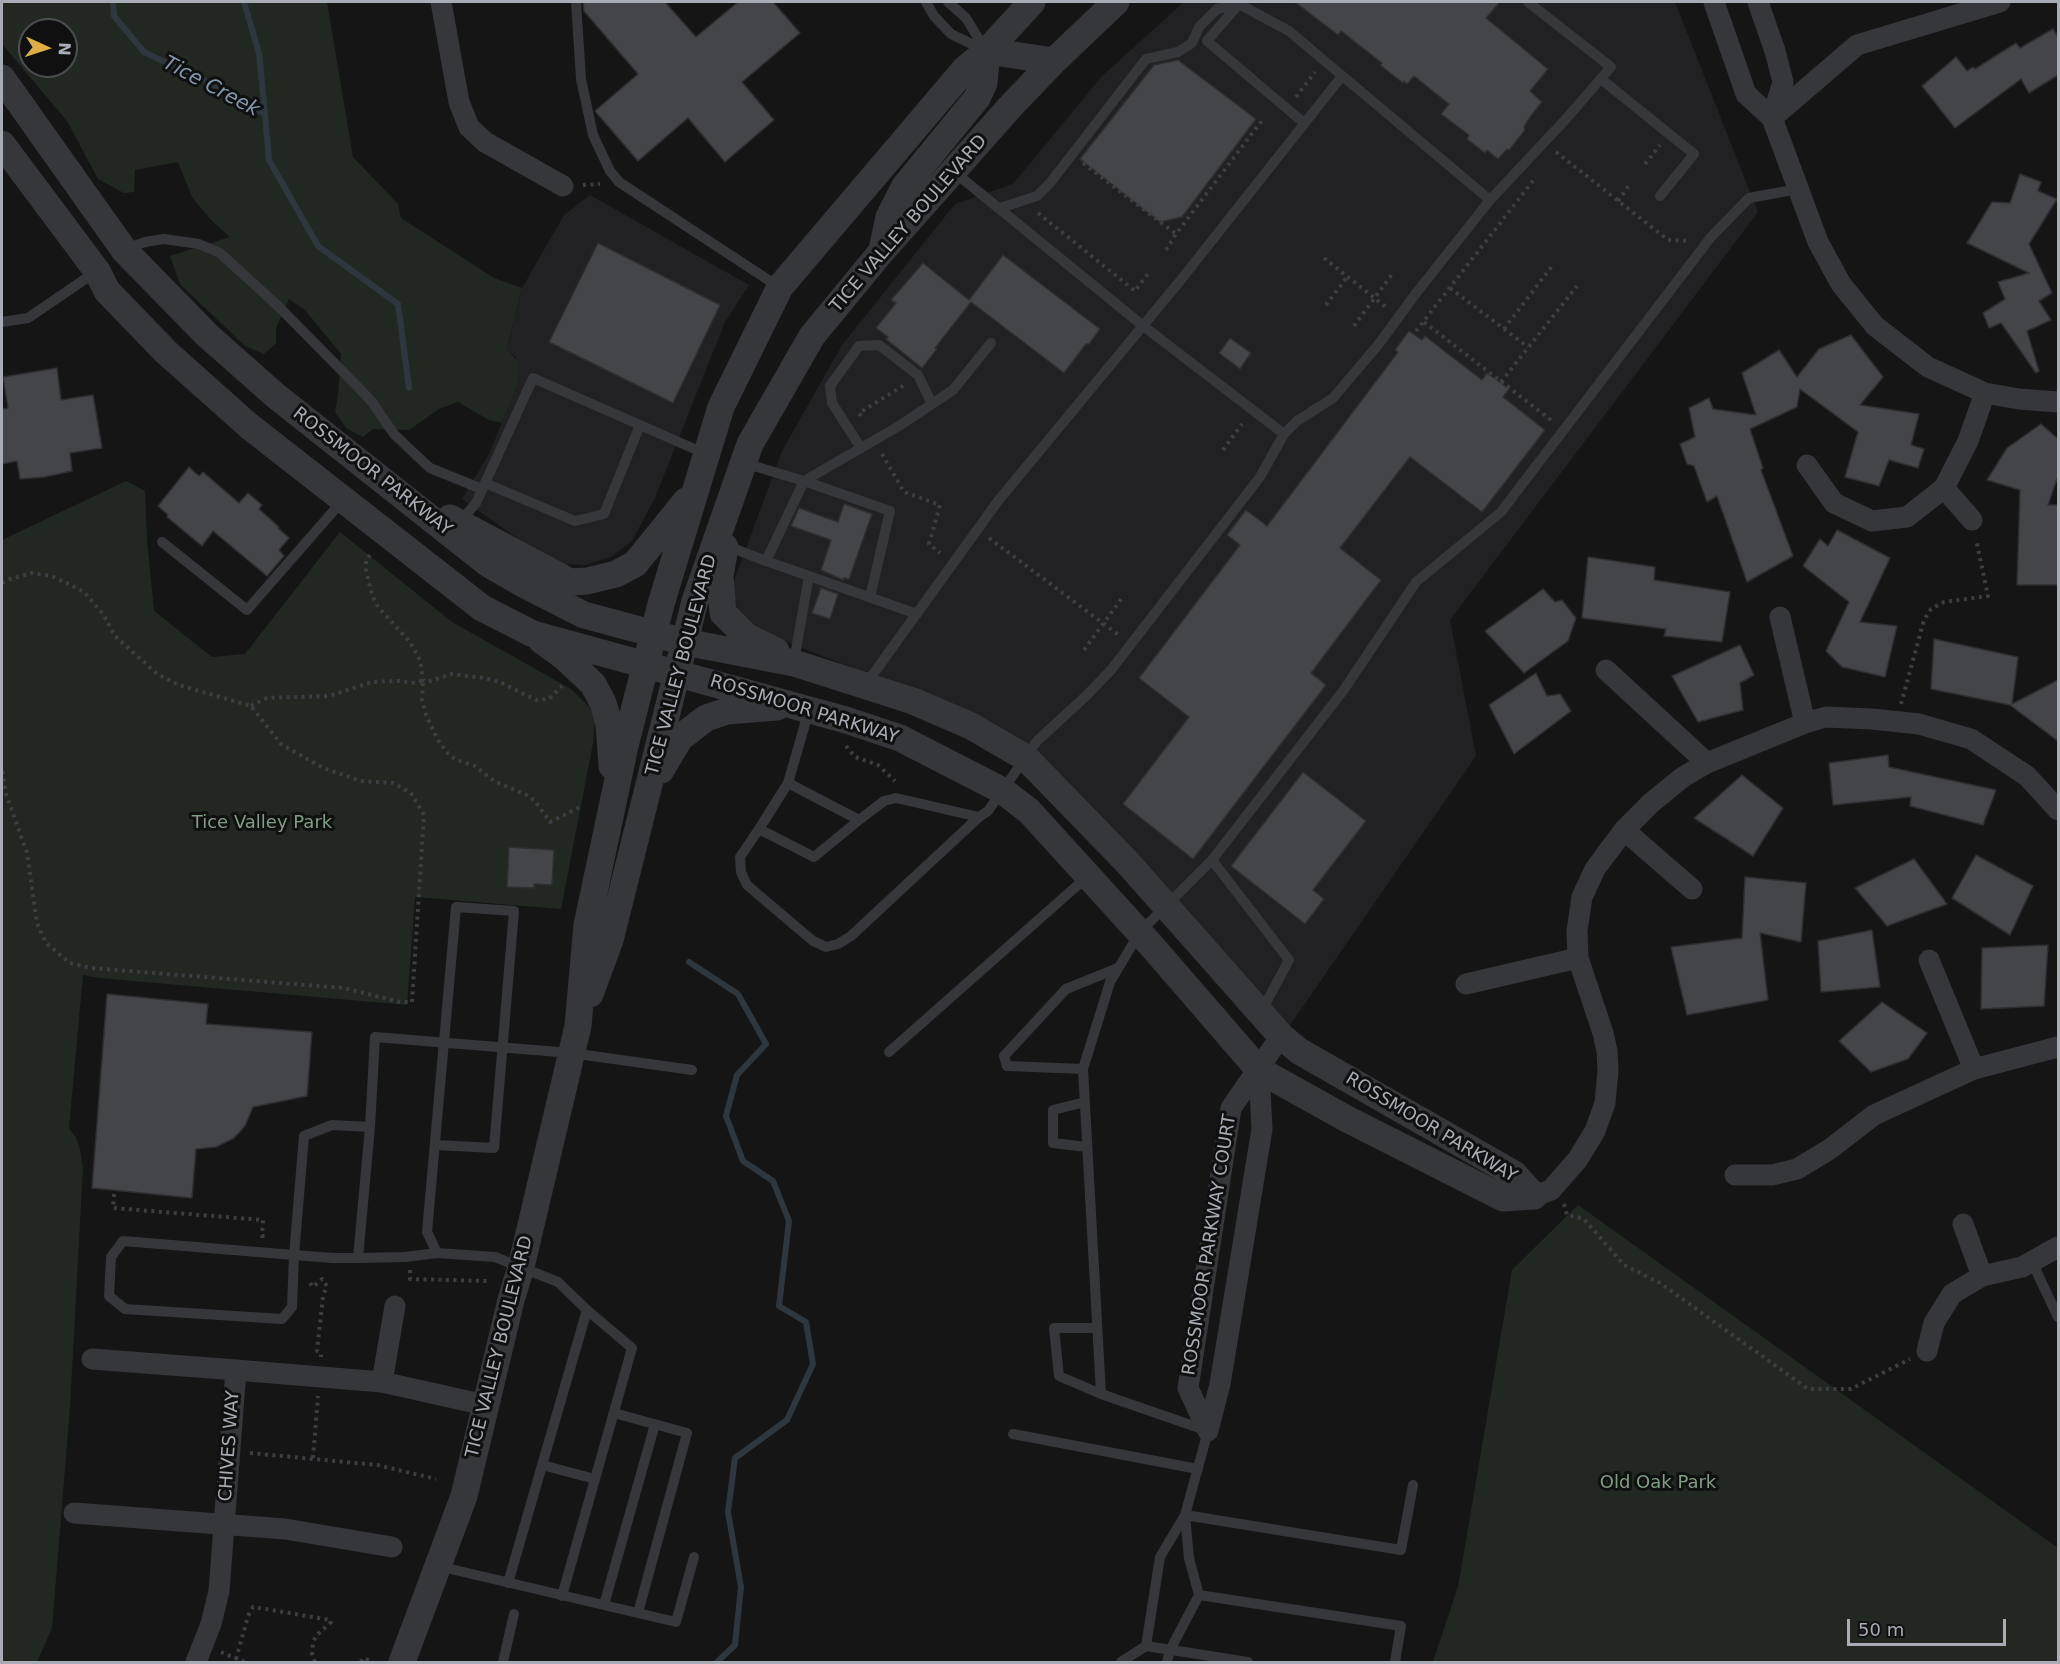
<!DOCTYPE html>
<html>
<head>
<meta charset="utf-8">
<style>
	body { margin:0 }
	#map { position:relative; width:2060px; height:1664px; overflow:hidden; background:#151516; font-family:"DejaVu Sans",sans-serif }
	canvas { display:block }
	.frame { position:absolute; inset:0; border:3px solid #a8acb5; pointer-events:none }
	.north { position:absolute; left:18px; top:18px; width:60px; height:60px; box-sizing:border-box; background:#101011; border:2px solid #4d4e53; border-radius:50%; rotate:93deg; font-size:16px; font-weight:700; line-height:24px; text-align:center; color:#a8acb5 }
	.north::after { content:''; display:block; margin:auto; width:21px; height:27px; background:#ddaf46; clip-path:polygon(50% 0,100% 100%,50% 72%,0 100%) }
	.scale { position:absolute; left:1847px; top:1619px; width:159px; height:27px; box-sizing:border-box; border:3px solid #a8acb5; border-top:0; padding-left:8px; font-size:18px; line-height:21px; white-space:nowrap; color:#a8acb5; -webkit-text-stroke:4px #101011; paint-order:stroke }
</style>
</head>
<body>
<div id="map">
<canvas width="2060" height="1664"></canvas>
<div class="frame"></div>
<div class="north">N</div>
<div class="scale">50 m</div>
</div>
<script>
const c = document.querySelector('canvas').getContext('2d');
c.lineJoin = 'round';
function paint(path, color) { c.fillStyle = color; c.fill(path, 'evenodd'); }
const shape = rows => new Path2D(rows.map(r => 'M' + r).join(''));
function stroke(path, color, width, dash) { c.strokeStyle = color; c.lineWidth = width; c.lineCap = dash ? 'butt' : 'round'; c.setLineDash(dash || []); c.stroke(path); }
function label(font, color, halo, rows, align = 'center') {
  c.font = font + ' "DejaVu Sans",sans-serif'; c.lineWidth = 6; c.setLineDash([]); c.textBaseline = 'middle'; c.strokeStyle = halo; c.fillStyle = color; for (const [text, x, y, turn = 0] of rows) {
    c.save(); c.translate(x, y); c.rotate((+turn || 0) * Math.PI / 180); c.textAlign = isNaN(turn) ? turn : align; if (halo) c.strokeText(text, 0, 0); c.fillText(text, 0, 0); c.restore();
  }
}
paint(shape([
	[1184,2,1675,2,1758,212,1450,620,1476,756,1275,1047,1034,756,871,675,743,625,731,589,782,451,842,345,955,204,1013,184,1101,77],
	[590,195,749,285,725,322,655,498,632,541,611,557,584,565,561,564,531,548,462,499,490,452,517,385,516,357,507,350,522,288,564,215]
]), '#212123');
paint(shape([
	[2,2,327,2,353,157,398,204,401,218,494,278,522,288,507,349,519,363,519,370,517,385,502,423,489,420,458,402,439,409,409,430,373,429,363,437,346,428,335,412,338,394,341,354,305,310,289,299,276,328,276,343,264,354,245,346,180,284,170,256,230,237,211,220,192,197,178,162,135,170,134,192,124,193,98,179,67,121,2,44],
	[30,30,66,30,66,66,30,66],
	[126,481,145,491,147,541,154,611,212,657,245,654,340,532,452,622,571,689,590,708,595,722,593,743,561,909,415,897,407,1005,99,978,83,975,69,1128,76,1138,80,1149,83,1168,70,1407,52,1628,37,1662,2,1662,2,540],
	[1578,1205,2058,1548,2058,1662,1433,1662,1458,1587,1512,1270]
]), '#212822');
stroke(shape([
	[113,2,114,16,144,52,230,93,265,114,269,160,318,246,398,304,409,388],
	[244,2,259,53,265,114],
	[689,962,738,994,766,1044,737,1075,726,1116,743,1161,773,1181,789,1221,779,1306,806,1322,813,1364,787,1420,735,1458,728,1512,741,1587,735,1645,717,1662]
]), '#2f373e', 6);
const building = shape([
	[583,2,665,2,696,37,738,2,773,2,800,33,742,82,774,120,725,162,688,118,638,161,595,111,638,74,584,11,583,2],
	[1295,2,1500,2,1486,18,1548,69,1530,91,1542,102,1530,117,1524,127,1525,130,1509,150,1507,149,1498,159,1487,150,1485,153,1467,139,1469,135,1441,114,1449,104,1414,76,1407,84,1404,81,1403,83,1380,65,1382,63,1341,31,1338,35,1295,2],
	[2053,29,2058,37,2058,75,2029,93,2021,79,1955,128,1922,86,1956,57,1967,71,1973,67,1975,69,2016,43,2020,48,2053,29],
	[1178,60,1256,119,1182,217,1160,222,1080,159,1154,65,1178,60],
	[2020,174,2041,182,2038,191,2057,199,2029,244,2052,293,2039,301,2051,320,2027,331,2039,371,2036,373,2001,323,1989,328,1983,313,2005,299,1998,282,2029,273,1967,243,1992,202,2010,203,2020,174],
	[598,243,720,305,673,403,549,342,598,243],
	[1003,255,1100,329,1089,344,1086,344,1064,373,971,302,935,348,937,349,922,368,886,339,888,337,876,328,896,303,891,300,923,263,969,300,1003,255],
	[1409,331,1422,340,1425,336,1482,380,1487,373,1509,389,1503,397,1545,430,1482,512,1410,457,1340,548,1381,580,1311,673,1326,685,1193,859,1123,804,1189,717,1139,678,1240,545,1227,535,1246,510,1267,526,1398,352,1395,350,1409,331],
	[1851,335,1883,377,1860,405,1919,414,1911,445,1924,449,1918,468,1889,460,1879,486,1845,477,1858,432,1800,389,1797,407,1750,429,1763,468,1761,470,1793,556,1747,582,1717,496,1707,502,1694,466,1687,464,1680,444,1695,437,1689,408,1709,398,1713,409,1756,415,1742,373,1779,350,1797,377,1819,349,1851,335],
	[1230,338,1251,353,1240,369,1219,353,1230,338],
	[57,368,61,400,93,395,102,448,70,453,72,471,45,477,20,479,17,461,2,464,2,409,8,408,3,377,57,368],
	[2041,424,2058,439,2058,476,2048,505,2058,505,2058,585,2017,585,2020,490,1987,480,2007,448,2041,424],
	[189,467,199,476,203,472,239,503,248,493,262,505,259,509,279,527,278,528,289,538,279,550,284,556,267,576,213,531,202,546,167,517,168,515,158,506,189,467],
	[844,504,872,514,849,579,844,578,843,580,821,570,831,540,791,526,799,508,838,522,844,504],
	[1837,530,1890,558,1860,622,1897,626,1885,677,1842,667,1826,651,1849,602,1803,566,1820,539,1828,546,1837,530],
	[1588,557,1655,567,1654,580,1730,592,1722,642,1664,636,1666,629,1582,618,1588,557],
	[821,588,838,594,830,619,812,613,821,588],
	[1543,589,1555,602,1562,600,1576,618,1568,641,1524,673,1485,631,1543,589],
	[1934,639,2018,657,2012,704,2058,680,2058,741,2010,705,1931,689,1934,639],
	[1740,645,1754,675,1740,683,1743,710,1698,722,1672,676,1740,645],
	[1536,673,1547,696,1560,694,1571,711,1514,754,1489,705,1536,673],
	[1888,755,1889,767,1996,790,1983,825,1910,806,1911,797,1833,805,1829,763,1888,755],
	[1303,772,1366,821,1313,890,1324,899,1305,924,1231,866,1303,772],
	[1742,775,1783,808,1753,856,1694,818,1742,775],
	[509,847,554,850,552,885,534,884,534,888,507,887,509,847],
	[1976,855,2033,886,2010,935,1952,898,1976,855],
	[1914,859,1947,904,1887,926,1855,888,1914,859],
	[1745,877,1806,883,1801,942,1760,933,1768,1000,1687,1015,1671,947,1742,938,1745,877],
	[1872,930,1880,987,1821,992,1818,941,1872,930],
	[2048,945,2044,1006,1981,1009,1982,948,2048,945],
	[107,994,208,1004,206,1024,312,1032,307,1096,253,1107,245,1126,234,1138,216,1147,196,1149,192,1198,92,1188,107,994],
	[1882,1002,1927,1033,1908,1059,1871,1072,1839,1041,1882,1002]
]);
paint(building, '#444549');
stroke(building, '#2f2f32', 1.5);
stroke(shape([
	[1296,97,1315,72],
	[1556,152,1668,240,1689,241],
	[1083,163,1176,234],
	[1645,164,1660,145],
	[583,185,600,184],
	[1618,201,1630,184],
	[1038,213,1135,291,1150,271],
	[1166,250,1176,234,1260,123,1264,120],
	[1324,258,1387,308],
	[1450,288,1528,347],
	[1326,305,1347,277],
	[1424,322,1551,420],
	[1354,326,1393,273],
	[1504,329,1552,266],
	[1416,331,1536,177],
	[1501,382,1577,286],
	[861,416,859,413,906,384],
	[1223,450,1242,424],
	[882,454,904,492,940,505,929,544,940,553],
	[989,538,1120,636],
	[370,555,366,560,366,570,372,595,378,607,410,642,416,653,420,660,423,680,427,682,452,674,484,678,500,682,536,700,549,699,562,686],
	[2,583,7,580,32,573,51,576,67,583,84,592,103,614,115,636,157,674,179,685,251,706,281,744,323,768,361,781,393,783,411,793,424,815,412,1002,400,1002,344,988,91,968,70,963,46,943,37,923,27,853,6,794,2,769],
	[1084,650,1122,598],
	[1901,704,1924,620,1931,609,1944,602,1988,596,1976,539],
	[251,706,267,698,329,696,372,682,398,681,415,683,423,680,422,700,426,715,438,740,449,755,457,760,475,766,494,781,529,796,535,801,550,822,580,807],
	[846,746,855,757,878,765,895,781],
	[114,1194,113,1208,263,1220,262,1236,265,1236],
	[1564,1204,1567,1215,1584,1219,1624,1265,1660,1283,1808,1389,1851,1389,1910,1359],
	[410,1270,410,1279,488,1281],
	[310,1283,313,1287,322,1279,327,1286,323,1296,317,1351,321,1354,321,1357],
	[250,1453,377,1465,436,1479],
	[313,1458,318,1396],
	[221,1652,245,1662],
	[236,1659,248,1616,253,1607,330,1620,331,1622,317,1635,313,1642,312,1655,315,1662],
	[361,1662,363,1658,373,1662]
]), '#3c3e42', 4, [3, 4.5]);
stroke(shape([
	[576,2,581,79,593,135,610,171,619,182,779,287],
	[926,2,934,16,951,34,986,51],
	[948,2,966,18,986,51],
	[1601,79,1694,154,1660,196],
	[1304,123,1207,41,1239,4,1289,31,1490,200],
	[953,171,1142,325,1284,434],
	[1000,208,1037,196,1050,183,1146,59,1178,52,1192,43,1199,27,1217,9,1239,4],
	[126,249,145,242,164,239,199,244,220,253,279,307,355,384,372,402,394,434,417,456,430,468,482,489],
	[2,322,28,318,97,271],
	[861,448,832,403,830,386,859,346,879,345,918,375,932,404],
	[744,463,804,481,899,426,953,390,991,343],
	[485,483,575,521,604,514,640,425],
	[459,523,476,503,533,378,706,454],
	[162,542,247,610,343,500],
	[727,546,766,561],
	[870,597,890,511,804,481,766,561,809,576,917,614],
	[794,661,809,576],
	[866,684,998,501,1180,281,1342,76],
	[788,783,809,710],
	[859,820,884,801,896,798,979,817,988,811,1037,741,1086,696,1111,670,1260,477,1284,434,1297,421,1333,398,1378,345,1417,292,1490,200,1565,120,1611,67,1528,2],
	[759,829,814,857,859,820,788,783,759,829,740,857,741,872,747,885,813,941,826,947,838,944,851,936,979,817],
	[1212,860,1289,960,1261,1012],
	[889,1052,1088,876],
	[1083,1069,1007,1066,1004,1056,1066,989,1118,968],
	[1085,1102,1053,1110,1053,1143,1087,1147],
	[370,1127,375,1037,571,1053,692,1070],
	[435,1145,494,1148,514,911,456,907,427,1232,437,1253],
	[358,1258,370,1127,332,1125,304,1136,294,1255,292,1307,282,1319,125,1309,109,1296,111,1257,123,1241,294,1255,333,1258,358,1258,405,1257,437,1253,495,1257,558,1282,587,1310,508,1583],
	[2032,1262,2058,1317],
	[1097,1328,1054,1328,1059,1376,1101,1394,1208,1431,1185,1515,1160,1557,1146,1646,1121,1662],
	[1101,1394,1083,1069,1110,982,1140,932,1212,860,1343,691,1416,582,1501,512,1711,237,1749,198,1798,189],
	[614,1413,687,1433,638,1613],
	[1013,1434,1198,1469],
	[542,1465,595,1479],
	[1185,1515,1189,1558,1199,1595,1401,1626,1395,1662],
	[1185,1515,1401,1550,1413,1485],
	[438,1566,676,1622,694,1557],
	[562,1596,632,1348,587,1310],
	[604,1605,655,1424],
	[1146,1646,1248,1662],
	[503,1662,514,1614],
	[1167,1662,1170,1650,1199,1595]
]), '#36373b', 10);
stroke(shape([
	[441,2,459,102,469,127,485,142,563,186],
	[1714,2,1746,94,1772,118,1818,242,1841,284,1875,326,1928,367,1985,393,2019,399,2058,402],
	[1758,2,1775,51,1783,82,1772,118],
	[1772,118,1857,45,2000,2],
	[1807,465,1834,503,1872,521,1907,517,1944,488,1968,441,1985,393],
	[1944,488,1972,520],
	[1780,617,1805,723],
	[1606,670,1707,763],
	[1624,830,1692,889],
	[1929,960,1974,1069],
	[1466,984,1578,958],
	[1735,1175,1772,1175,1797,1169,1830,1149,1874,1115,1974,1069,2058,1047],
	[1534,1196,1551,1190,1578,1159,1595,1131,1605,1103,1608,1071,1607,1051,1603,1033,1578,958,1577,931,1582,897,1595,869,1624,830,1651,803,1683,777,1707,763,1805,723,1826,717,1872,719,1919,724,1971,739,2027,776,2058,810],
	[1963,1224,1982,1276],
	[1927,1351,1934,1323,1952,1294,1982,1276,2022,1267,2058,1247],
	[92,1359,236,1370],
	[382,1382,395,1306],
	[1208,1431,1188,1388,1231,1108,1281,1036],
	[1208,1431,1220,1384,1262,1129,1259,1070],
	[74,1513,285,1529,392,1547],
	[196,1662,211,1624,219,1591,236,1370,382,1382,485,1405]
]), '#36373b', 21);
stroke(shape([
	[987,51,1054,61],
	[2,78,124,250,207,335,276,396,487,563,525,585,584,615,685,642,794,663,913,701,971,726,1026,758,1127,862,1281,1036,1299,1051,1514,1174,1534,1196],
	[2,144,97,271,107,291,166,352,249,426,482,608,533,634,846,720,900,738,1003,791,1029,811,1150,944,1259,1070,1347,1119,1503,1198,1534,1196],
	[882,250,889,217,905,186,977,98,984,83,987,51],
	[450,518,570,582,587,581,616,574,635,564,686,501],
	[725,547,720,576,723,613,747,637,776,651],
	[541,640,563,656,593,684,603,703,609,724,612,766],
	[661,770,680,738,706,718,727,711,777,707],
	[590,994,610,940,695,601,750,444,812,336,882,251,1010,107,1054,61,1116,2],
	[402,1662,464,1496,511,1300,521,1267,578,1026,587,925,625,746,661,604,721,407,780,287,965,69,987,51,1032,2]
]), '#36373b', 27);
label('18px', '#a8acb5', '#101011', [
	["TICE VALLEY BOULEVARD",909,224,-49],
	["ROSSMOOR PARKWAY",372,472,38],
	["TICE VALLEY BOULEVARD",682,665,-75],
	["ROSSMOOR PARKWAY",804,710,17],
	["ROSSMOOR PARKWAY",1431,1128,31],
	["ROSSMOOR PARKWAY COURT",1210,1245,-81],
	["TICE VALLEY BOULEVARD",500,1347,-76],
	["CHIVES WAY",230,1446,-86]
]);
label('18px', '#819e84', '#101011', [
	["Tice Valley Park",262,823],
	["Old Oak Park",1658,1483]
]);
label('italic 20px', '#8398ac', '#101011', [
	["Tice Creek",211,87,28]
]);
</script>
</body>
</html>
